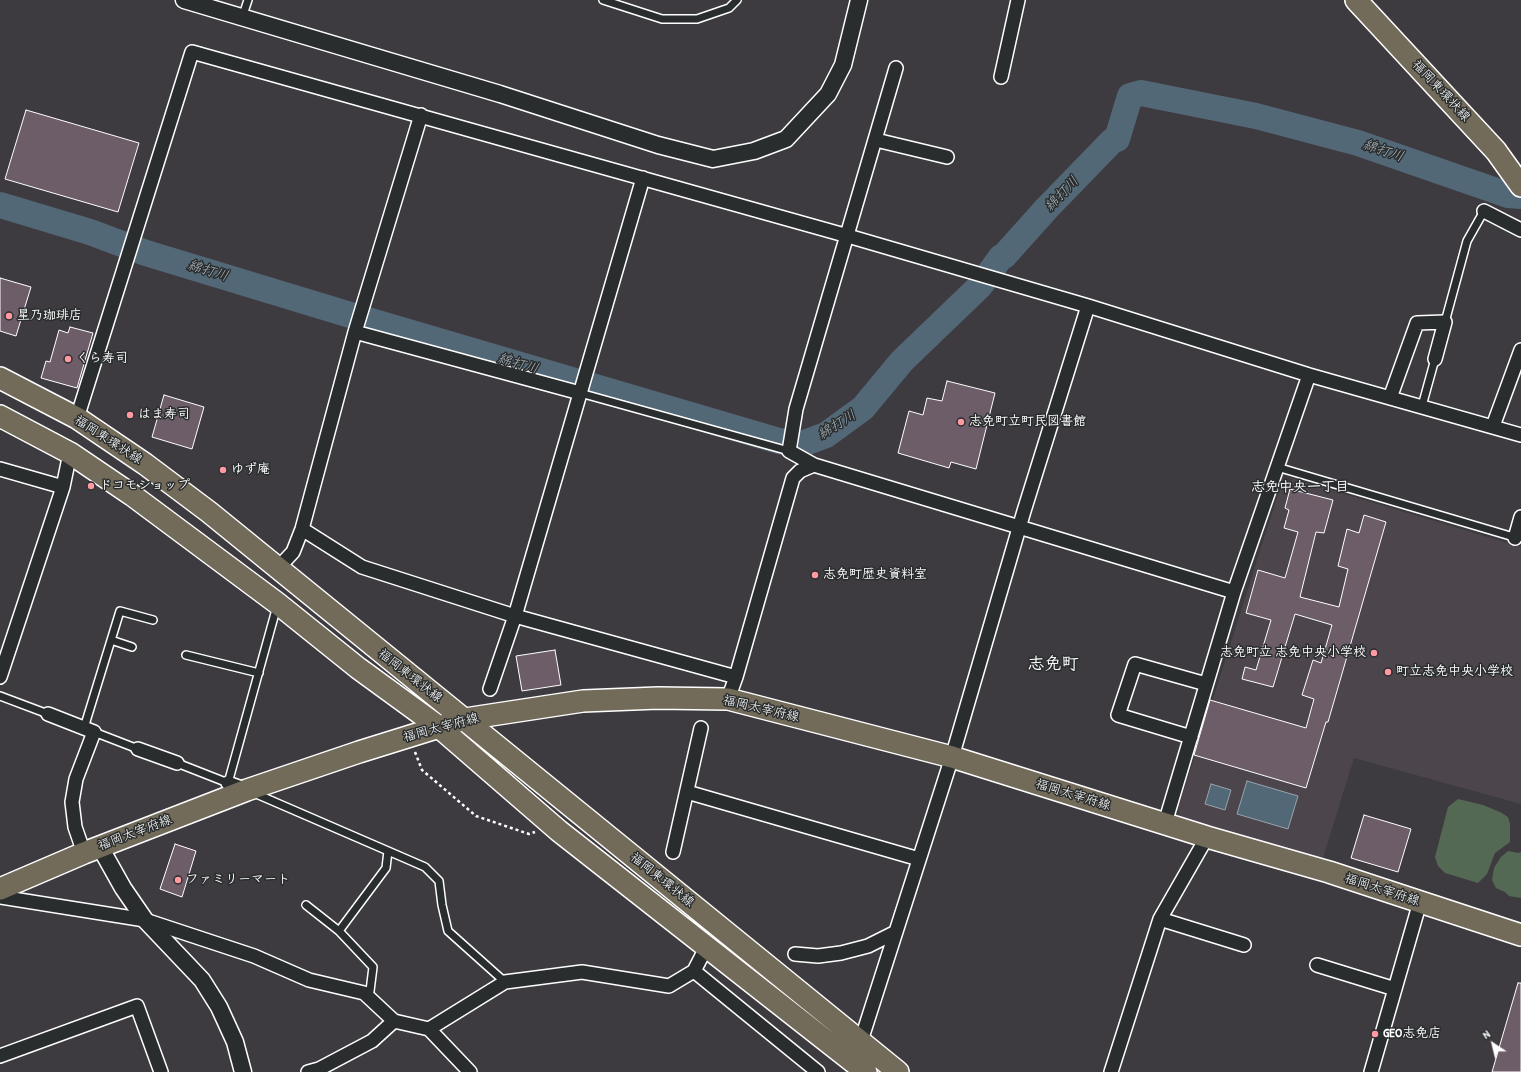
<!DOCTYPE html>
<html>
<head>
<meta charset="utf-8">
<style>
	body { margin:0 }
	#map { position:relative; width:1521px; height:1072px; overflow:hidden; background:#3e3b40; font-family:"Patrick Hand",sans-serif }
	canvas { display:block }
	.north { position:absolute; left:1473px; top:1024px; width:40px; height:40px; -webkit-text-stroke:3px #2a2d2e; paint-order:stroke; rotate:325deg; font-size:11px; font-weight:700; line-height:16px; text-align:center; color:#fff }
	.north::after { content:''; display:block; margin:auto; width:14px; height:18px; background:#fff; clip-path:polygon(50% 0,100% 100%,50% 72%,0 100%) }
</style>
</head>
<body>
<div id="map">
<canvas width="1521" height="1072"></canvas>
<div class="north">N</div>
</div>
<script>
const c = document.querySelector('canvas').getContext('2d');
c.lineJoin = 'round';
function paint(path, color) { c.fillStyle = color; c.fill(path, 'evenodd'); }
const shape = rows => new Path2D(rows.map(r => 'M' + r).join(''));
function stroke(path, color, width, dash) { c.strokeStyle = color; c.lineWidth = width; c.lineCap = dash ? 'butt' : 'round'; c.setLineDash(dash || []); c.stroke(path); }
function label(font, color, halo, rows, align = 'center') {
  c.font = font + ' "Patrick Hand","Klee One",sans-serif'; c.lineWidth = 3; c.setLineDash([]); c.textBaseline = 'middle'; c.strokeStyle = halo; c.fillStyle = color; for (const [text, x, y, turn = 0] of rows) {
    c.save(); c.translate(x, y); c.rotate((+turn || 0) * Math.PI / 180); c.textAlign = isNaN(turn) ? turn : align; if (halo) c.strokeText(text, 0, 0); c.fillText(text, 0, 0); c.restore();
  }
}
paint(shape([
	[1294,479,1521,547,1521,804,1354,758,1322,861,1183,825,1178,809,1281,485]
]), '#4c454c');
paint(shape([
	[1458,799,1483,805,1500,812,1508,817,1510,824,1510,842,1495,853,1487,874,1478,883,1445,873,1438,866,1435,857,1448,807],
	[1508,851,1518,853,1521,852,1521,898,1509,896,1505,892,1496,888,1492,880,1494,868,1501,857]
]), '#546954');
const water = shape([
	[1247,781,1298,796,1288,829,1237,814,1247,781],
	[1211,784,1231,790,1225,810,1205,804,1211,784]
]);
paint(water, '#536877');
stroke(water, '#98a4ad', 1);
stroke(shape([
	[0,205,90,232,146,253,347,314,779,441,802,444,826,435,863,408,902,361,980,286,1001,257,1004,256,1047,208,1112,141,1117,139,1130,96,1141,93,1256,116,1358,143,1508,195,1521,196]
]), '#536877', 26);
const building = shape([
	[26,110,139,143,118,212,5,179,26,110],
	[0,278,31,287,16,336,0,331,0,278],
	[70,327,93,333,77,388,41,378,46,361,50,362,59,330,68,333,70,327],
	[947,381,995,393,976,469,951,462,949,468,898,453,909,411,923,415,927,398,942,401,947,381],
	[164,395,204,407,192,449,152,437,164,395],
	[1290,489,1333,500,1324,533,1316,532,1300,597,1339,607,1348,569,1338,566,1347,529,1359,533,1364,515,1386,522,1328,722,1326,722,1306,788,1194,755,1210,700,1306,728,1314,699,1302,695,1313,660,1321,663,1332,625,1295,614,1273,687,1242,679,1245,667,1256,670,1271,620,1246,613,1258,570,1285,578,1298,532,1284,528,1289,510,1285,508,1290,489],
	[555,650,561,685,522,691,516,656,555,650],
	[1364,815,1411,829,1398,872,1351,858,1364,815],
	[175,844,196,851,182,897,160,889,175,844],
	[1518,983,1521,983,1521,1072,1492,1072,1518,983]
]);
paint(building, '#6d5d69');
stroke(building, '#fff', 1);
const service = shape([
	[603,0,662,19,697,19,729,8,737,0],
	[242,18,248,0],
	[1445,322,1467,241,1484,211],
	[580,393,789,451],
	[1422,406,1435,359],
	[1277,467,1517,538],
	[111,640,132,647],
	[186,655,259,673],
	[0,696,48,714],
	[84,728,120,611,153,620],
	[94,732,138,749],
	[177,763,228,783,277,606],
	[254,793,425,867,439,881,442,905,448,931,505,982],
	[306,905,339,931],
	[366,996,370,991,373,967,339,931,386,868,388,851]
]);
const minor = shape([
	[896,68,796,409,789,451,814,465,1234,592],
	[1001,77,1018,0],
	[876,140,947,157],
	[1484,211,1521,230],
	[355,332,580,393],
	[1390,398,1417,323,1445,322,1435,359],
	[77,418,192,52,848,236,1088,306,1309,375,1521,435],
	[1493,426,1521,350],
	[0,469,63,487],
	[302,529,362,567,515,616,736,677],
	[1515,538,1521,517],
	[278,568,293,552,302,529,355,332,421,115],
	[0,677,63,487,70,453],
	[490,689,515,616,643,178],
	[728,699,736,677,793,478,800,471,814,465],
	[48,714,94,732,76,779,72,802,75,827,84,853],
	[1191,737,1118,715,1135,664,1206,684],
	[138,749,177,763],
	[228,783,247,790],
	[687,792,919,859],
	[1165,823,1234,592,1309,375],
	[673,852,701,728],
	[0,897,145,920,254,956,309,980,364,993,394,1021,429,1029,470,1072],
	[1160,919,1244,945],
	[795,954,818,956,841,953,868,946,896,932],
	[1317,965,1395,989],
	[694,971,818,1072],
	[429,1029,505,982,582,972,669,986,694,971,707,946],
	[859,1047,952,757,1024,511,1088,306],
	[0,1056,137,1006,161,1072],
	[308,1072,319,1069,372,1041,394,1021],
	[1111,1072,1160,919,1207,837],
	[1371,1072,1420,902]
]);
const tertiary = shape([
	[184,0,500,94,658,145,713,159,754,151,786,139,828,94,843,65,859,0],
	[100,847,123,888,145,920,202,980,219,1007,235,1042,243,1072]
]);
const primary = shape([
	[1356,0,1496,151,1521,186],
	[0,378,77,418,145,464,209,512,898,1072],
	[0,416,70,453,132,495,277,603,358,668,439,727,559,831,866,1072],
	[0,889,84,853,247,790,359,752,465,719,583,701,658,698,728,699,952,757,1207,837,1329,872,1521,935]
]);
stroke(service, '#fff', 10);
stroke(minor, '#fff', 16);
stroke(tertiary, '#fff', 19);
stroke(primary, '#fff', 24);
stroke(shape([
	[415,752,422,770,476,816,529,834,535,832]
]), '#fff', 2.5, [3, 3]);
stroke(service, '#2a2d2e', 7);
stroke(minor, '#2a2d2e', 13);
stroke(tertiary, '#2a2d2e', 16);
stroke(primary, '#736b5a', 21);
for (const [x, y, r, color] of [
	[9,316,4,"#ff9aa2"],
	[68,359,4,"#ff9aa2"],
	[130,415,4,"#ff9aa2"],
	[961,422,4,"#ff9aa2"],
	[223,470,4,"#ff9aa2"],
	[91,486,4,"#ff9aa2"],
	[815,575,4,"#ff9aa2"],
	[1374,653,4,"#ff9aa2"],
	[1388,672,4,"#ff9aa2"],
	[178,880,4,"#ff9aa2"],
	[1375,1034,4,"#ff9aa2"]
]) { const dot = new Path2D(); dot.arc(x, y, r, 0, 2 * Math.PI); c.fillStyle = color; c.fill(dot); stroke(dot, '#2a2d2e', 1.5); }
label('13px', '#fff', '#2a2d2e', [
	["福岡東環状線",1441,91,47],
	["福岡東環状線",108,440,33],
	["福岡東環状線",410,676,38],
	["福岡太宰府線",761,709,13],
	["福岡太宰府線",441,728,-15],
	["福岡太宰府線",1073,795,17],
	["福岡太宰府線",135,833,-21],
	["福岡東環状線",662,880,39],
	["福岡太宰府線",1382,890,18]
]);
label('bold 13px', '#fff', '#2a2d2e', [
	["星乃珈琲店",17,316],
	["くら寿司",76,359],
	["はま寿司",138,415],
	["志免町立町民図書館",969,422],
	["ゆず庵",231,470],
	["ドコモショップ",99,486],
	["志免町歴史資料室",823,575],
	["志免町立 志免中央小学校",1366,653,"right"],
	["町立志免中央小学校",1396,672],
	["ファミリーマート",186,880],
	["GEO志免店",1383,1034]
], 'left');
label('italic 14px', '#a9b4bb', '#2a2d2e', [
	["綿打川",1383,151,19],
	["綿打川",1062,194,-46],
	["綿打川",208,271,17],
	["綿打川",518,364,16],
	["綿打川",837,425,-32]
]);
label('bold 14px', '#fff', '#2a2d2e', [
	["志免中央一丁目",1300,487]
]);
label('bold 17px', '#fff', '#2a2d2e', [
	["志免町",1053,664]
]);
</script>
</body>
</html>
